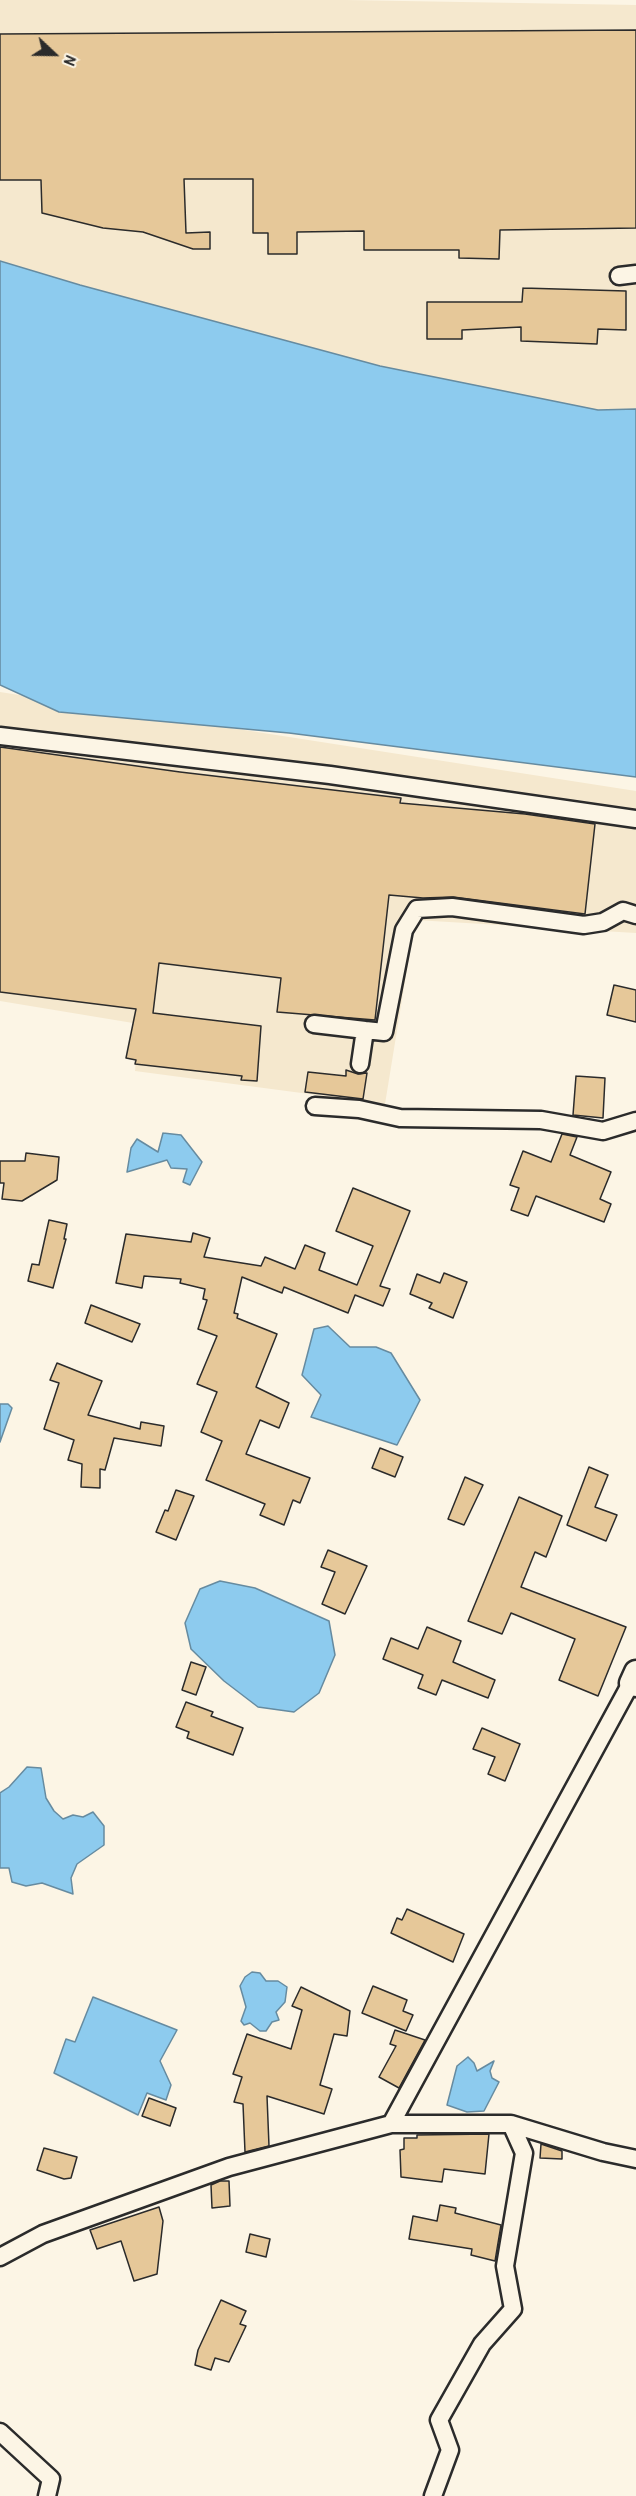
<!DOCTYPE html>
<html>
<head>
<meta charset="utf-8">
<style>
	body { margin:0 }
	#map { position:relative; width:636px; height:2496px; overflow:hidden; background:#fcf5e5; font-family:"Patrick Hand",sans-serif }
	canvas { display:block }
	.north { position:absolute; left:24px; top:24px; width:60px; height:60px; -webkit-text-stroke:4px #fcf5e5; paint-order:stroke; rotate:112deg; font-size:16px; font-weight:700; line-height:24px; text-align:center; color:#2b2b2b }
	.north::after { content:''; display:block; margin:auto; width:21px; height:27px; background:#2b2b2b; clip-path:polygon(50% 0,100% 100%,50% 72%,0 100%) }
</style>
</head>
<body>
<div id="map">
<canvas width="636" height="2496"></canvas>
<div class="north">N</div>
</div>
<script>
const c = document.querySelector('canvas').getContext('2d');
c.lineJoin = 'round';
function paint(path, color) { c.fillStyle = color; c.fill(path, 'evenodd'); }
const shape = rows => new Path2D(rows.map(r => 'M' + r).join(''));
function stroke(path, color, width, dash) { c.strokeStyle = color; c.lineWidth = width; c.lineCap = dash ? 'butt' : 'round'; c.setLineDash(dash || []); c.stroke(path); }
paint(shape([
	[0,0,345,0,636,5,636,409,598,410,380,366,80,285,0,261],
	[0,692,636,791,636,933,415,920,385,1104,135,1071,139,1024,0,1001]
]), '#f5e8ce');
const water = shape([
	[0,261,80,285,380,366,598,410,636,409,636,777,289,733,59,712,0,685,0,261],
	[163,1133,181,1135,202,1162,190,1185,183,1182,187,1169,171,1168,167,1160,127,1172,131,1148,137,1139,158,1152,163,1133],
	[328,1326,350,1347,376,1347,391,1353,420,1400,397,1445,311,1417,321,1395,302,1375,314,1329,328,1326],
	[0,1404,8,1404,12,1408,0,1442,0,1404],
	[220,1581,255,1588,329,1621,335,1655,319,1693,294,1712,258,1707,224,1681,191,1649,185,1623,200,1589,220,1581],
	[27,1767,41,1768,46,1798,54,1811,63,1819,73,1815,83,1817,93,1812,104,1826,104,1845,77,1864,71,1878,73,1894,42,1883,26,1886,12,1882,9,1868,0,1868,0,1793,9,1787,27,1767],
	[252,1972,260,1973,266,1981,278,1981,287,1987,285,2002,276,2012,279,2020,272,2022,266,2031,260,2031,250,2023,244,2025,241,2021,246,2007,240,1986,245,1977,252,1972],
	[93,1997,177,2030,160,2061,171,2085,166,2100,147,2093,138,2115,54,2073,66,2039,75,2042,93,1997],
	[468,2057,474,2063,477,2071,494,2061,490,2071,492,2078,499,2082,484,2111,467,2112,447,2105,457,2066,468,2057]
]);
paint(water, '#8dcbee');
stroke(water, '#668ba0', 1.5);
const building = shape([
	[636,30,636,228,500,230,499,259,459,258,459,250,364,250,364,231,297,232,297,254,268,254,268,233,253,233,253,179,184,179,186,233,210,232,210,249,193,249,143,232,103,228,42,213,41,180,0,180,0,34,636,30],
	[523,288,626,291,626,330,598,329,597,344,521,341,521,327,462,330,462,339,427,339,427,302,522,302,523,288],
	[0,747,180,772,401,798,400,803,525,814,595,824,585,914,453,897,423,898,389,895,375,1020,277,1012,281,978,159,963,153,1013,261,1026,257,1081,241,1080,242,1076,135,1064,136,1060,126,1058,136,1009,0,992,0,747],
	[614,985,636,990,636,1022,607,1015,614,985],
	[346,1070,358,1074,367,1073,363,1099,305,1092,308,1072,346,1076,346,1070],
	[576,1076,605,1078,603,1118,573,1115,576,1076],
	[562,1134,577,1137,570,1155,611,1172,600,1199,611,1204,604,1222,536,1196,528,1216,511,1210,519,1188,510,1185,523,1151,551,1162,562,1134],
	[26,1153,59,1157,57,1180,22,1201,2,1199,4,1183,0,1183,0,1161,25,1161,26,1153],
	[353,1188,410,1211,380,1286,390,1289,383,1306,355,1295,348,1313,284,1287,282,1293,242,1277,234,1313,238,1314,237,1318,277,1334,256,1387,289,1403,279,1428,260,1420,246,1454,310,1478,300,1503,293,1500,284,1525,260,1515,265,1504,206,1480,222,1441,201,1432,217,1392,197,1384,217,1336,198,1329,207,1300,203,1299,205,1289,180,1283,181,1279,144,1276,142,1288,116,1283,126,1234,191,1242,193,1233,210,1238,204,1257,261,1266,265,1257,295,1269,305,1245,325,1253,319,1270,357,1285,373,1246,336,1231,353,1188],
	[49,1220,67,1224,64,1239,66,1239,53,1288,28,1281,32,1264,39,1265,49,1220],
	[444,1273,467,1282,453,1318,429,1308,432,1303,410,1294,417,1274,440,1283,444,1273],
	[91,1305,140,1324,132,1342,85,1323,91,1305],
	[57,1363,102,1381,88,1415,140,1429,141,1422,164,1426,161,1446,114,1438,105,1470,100,1469,100,1488,81,1487,82,1464,68,1460,74,1440,44,1429,59,1383,50,1380,57,1363],
	[380,1448,403,1457,395,1477,372,1468,380,1448],
	[589,1467,608,1475,595,1507,617,1515,606,1541,567,1525,589,1467],
	[465,1477,483,1485,464,1525,448,1519,465,1477],
	[176,1490,194,1496,176,1540,156,1532,165,1510,168,1511,176,1490],
	[519,1497,562,1516,546,1557,535,1552,521,1587,626,1627,598,1696,559,1680,575,1639,511,1613,502,1634,468,1621,519,1497],
	[328,1550,367,1566,345,1614,322,1604,335,1572,321,1567,328,1550],
	[427,1627,461,1641,453,1662,495,1680,488,1698,442,1680,436,1695,418,1688,423,1675,383,1659,391,1638,418,1649,427,1627],
	[191,1662,206,1667,196,1695,182,1690,191,1662],
	[186,1702,213,1712,211,1716,243,1728,233,1755,187,1738,189,1732,176,1727,186,1702],
	[482,1728,520,1744,505,1781,488,1774,495,1757,473,1749,482,1728],
	[407,1909,464,1934,453,1962,391,1933,397,1918,402,1920,407,1909],
	[373,1986,407,2000,403,2011,413,2015,406,2031,362,2013,373,1986],
	[301,1987,350,2011,347,2036,334,2034,320,2085,332,2089,324,2114,267,2096,269,2146,245,2152,243,2104,234,2102,242,2077,233,2074,247,2034,291,2049,302,2010,292,2006,301,1987],
	[395,2030,425,2040,399,2088,379,2077,396,2046,390,2044,395,2030],
	[149,2098,176,2108,170,2126,142,2116,149,2098],
	[489,2134,485,2174,444,2169,442,2182,401,2177,400,2150,404,2149,404,2138,417,2138,417,2135,489,2134],
	[541,2144,562,2151,562,2159,540,2158,541,2144],
	[44,2148,77,2157,71,2178,64,2179,37,2170,44,2148],
	[220,2181,229,2181,230,2206,212,2208,211,2185,220,2181],
	[440,2205,456,2208,455,2213,501,2225,495,2261,471,2255,472,2249,409,2239,413,2216,437,2221,440,2205],
	[159,2207,163,2221,157,2274,134,2281,121,2241,97,2249,90,2230,159,2207],
	[250,2234,270,2239,266,2257,246,2252,250,2234],
	[221,2300,246,2311,240,2324,246,2326,229,2362,215,2358,211,2370,195,2365,198,2350,221,2300]
]);
paint(building, '#e6c899');
stroke(building, '#2b2b2b', 1.5);
const street = shape([
	[619,276,636,274],
	[0,736,330,775,636,819],
	[314,1024,365,1030],
	[360,1064,365,1030,384,1032,404,930,417,909,452,907,584,925,603,922,623,911,636,915],
	[315,1106,359,1109,400,1118,541,1120,603,1131,636,1121],
	[391,2124,631,1683,636,1688],
	[0,2257,43,2234,229,2167,391,2124,511,2124,603,2152,636,2159],
	[0,2432,51,2479,47,2496],
	[433,2496,450,2450,439,2420,482,2344,513,2309,505,2266,524,2153,511,2124]
]);
const secondary = shape([
	[631,1683,636,1672]
]);
stroke(street, '#2b2b2b', 21);
stroke(secondary, '#2b2b2b', 27);
stroke(street, '#fcf5e5', 16);
stroke(secondary, '#fcf5e5', 22);
</script>
</body>
</html>
